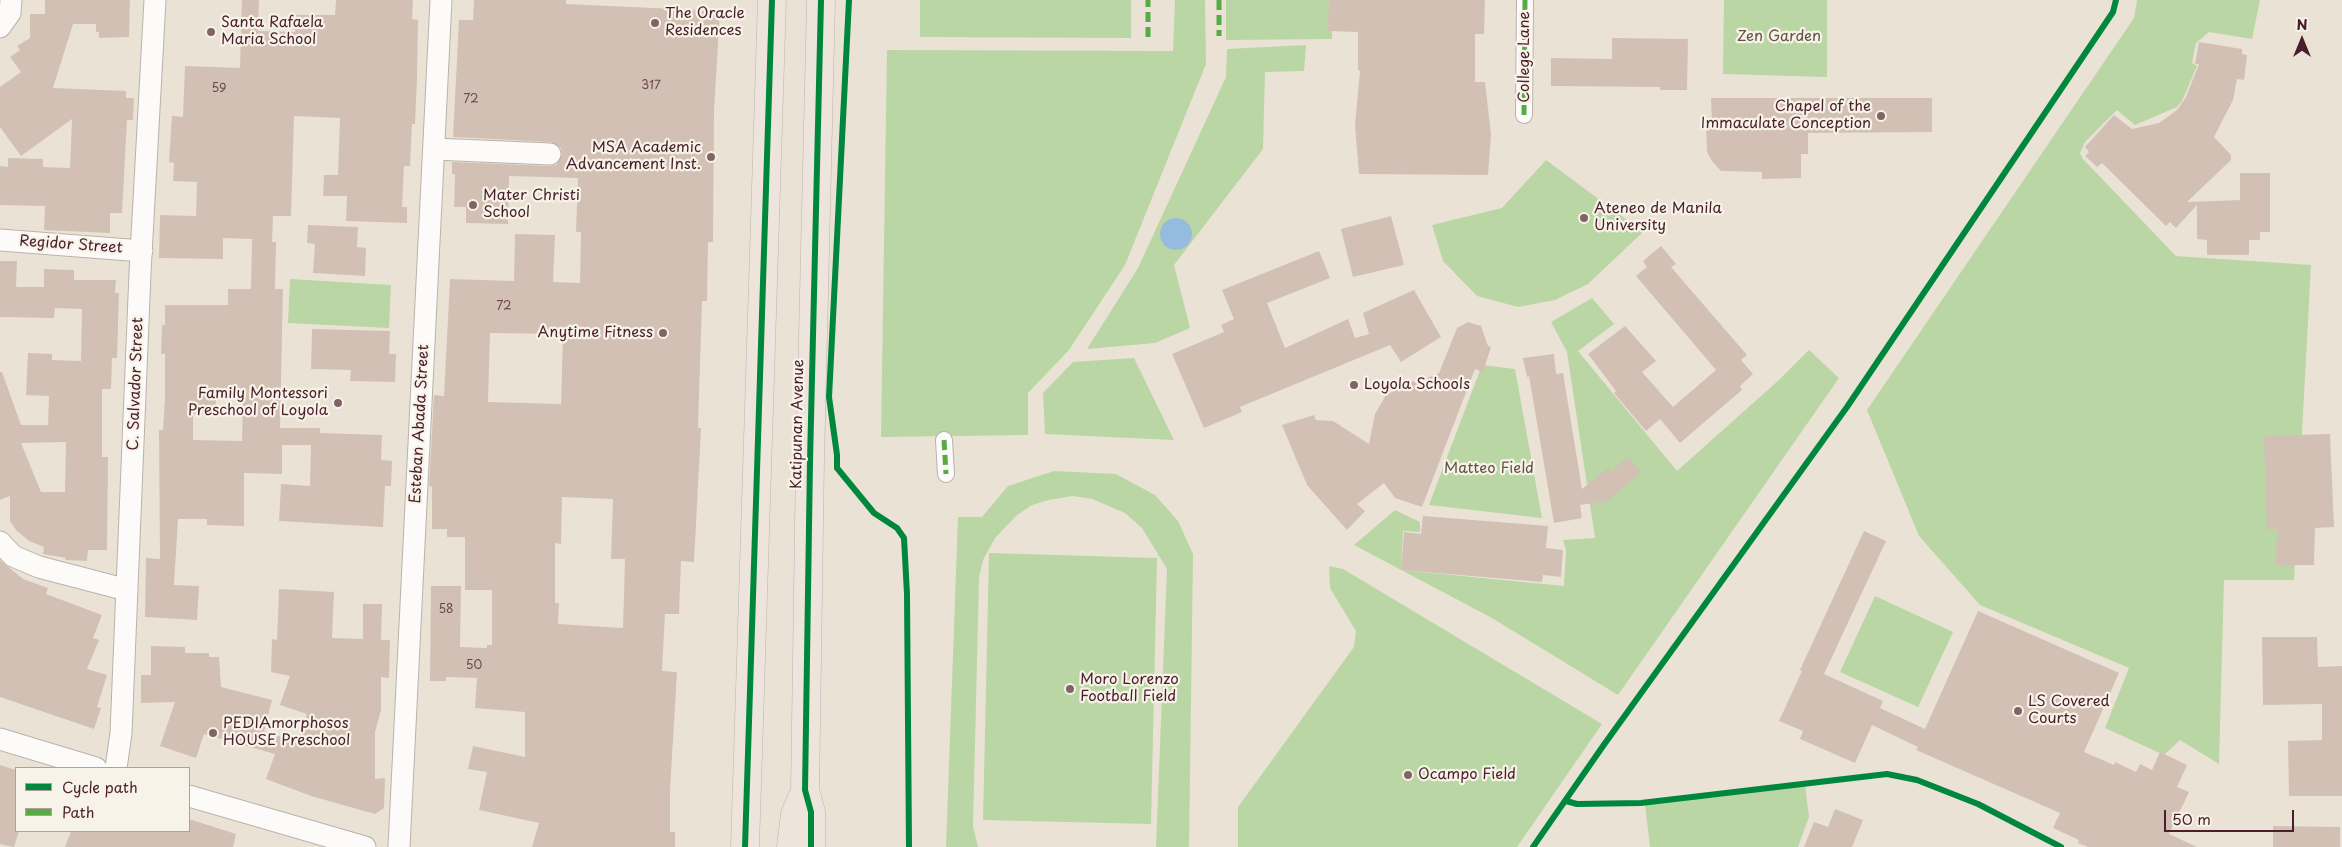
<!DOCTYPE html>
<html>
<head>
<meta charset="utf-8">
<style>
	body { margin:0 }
	#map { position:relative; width:2342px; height:847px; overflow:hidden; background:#eae3d5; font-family:"Playpen Sans",sans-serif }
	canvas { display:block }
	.legend { position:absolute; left:15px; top:767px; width:175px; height:65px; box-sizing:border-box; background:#f7f3e8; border:1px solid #b29e9c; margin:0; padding:6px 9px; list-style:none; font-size:15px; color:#4a1f2b }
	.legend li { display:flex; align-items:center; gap:10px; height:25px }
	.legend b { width:25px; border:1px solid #b29e9c }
	.north { position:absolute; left:2277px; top:15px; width:50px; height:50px; -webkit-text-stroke:4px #f7f3e8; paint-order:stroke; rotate:0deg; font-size:14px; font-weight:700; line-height:20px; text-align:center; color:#4a1f2b }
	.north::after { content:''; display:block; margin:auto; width:18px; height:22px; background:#4a1f2b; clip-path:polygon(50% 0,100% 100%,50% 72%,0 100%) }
	.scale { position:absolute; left:2164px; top:810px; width:130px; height:22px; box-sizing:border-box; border:2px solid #4a1f2b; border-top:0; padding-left:6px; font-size:15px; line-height:18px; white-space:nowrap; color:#4a1f2b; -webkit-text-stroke:4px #f7f3e8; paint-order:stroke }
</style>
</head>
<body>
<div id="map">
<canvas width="2342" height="847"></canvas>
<ul class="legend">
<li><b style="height:6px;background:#00873e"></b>Cycle path</li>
<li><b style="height:6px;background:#57aa44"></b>Path</li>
</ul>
<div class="north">N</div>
<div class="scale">50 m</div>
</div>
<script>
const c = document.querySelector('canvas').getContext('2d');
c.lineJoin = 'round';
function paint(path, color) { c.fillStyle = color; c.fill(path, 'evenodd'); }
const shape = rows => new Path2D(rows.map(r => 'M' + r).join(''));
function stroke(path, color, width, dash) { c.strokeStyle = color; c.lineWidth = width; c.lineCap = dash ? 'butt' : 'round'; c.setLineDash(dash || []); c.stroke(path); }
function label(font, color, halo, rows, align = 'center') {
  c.font = font + ' "Playpen Sans",sans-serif'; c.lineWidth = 4.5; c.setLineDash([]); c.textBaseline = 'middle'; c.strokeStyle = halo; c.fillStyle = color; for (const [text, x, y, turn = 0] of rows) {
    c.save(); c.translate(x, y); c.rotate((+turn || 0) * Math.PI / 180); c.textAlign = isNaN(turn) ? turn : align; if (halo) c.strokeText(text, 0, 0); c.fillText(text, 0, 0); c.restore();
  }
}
paint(shape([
	[920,0,1131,0,1131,38,920,37],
	[1175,0,1205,0,1206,64,1125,265,1069,350,1028,393,1028,435,881,437,887,50,1173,51],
	[1226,0,1332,0,1332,39,1226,40],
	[1724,0,1827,0,1827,77,1723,74],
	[2137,0,2260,0,2252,39,2209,32,2196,43,2192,63,2197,66,2182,101,2177,107,2135,125,2117,110,2085,142,2080,153,2083,159,2176,256,2311,265,2294,580,2224,580,2219,764,2180,740,2164,755,2105,728,2129,668,1980,605,1919,536,1867,410,2134,18],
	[1306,45,1304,71,1265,72,1263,149,1174,265,1190,328,1155,343,1087,349,1138,268,1226,77,1227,49],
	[1546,160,1643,232,1588,284,1555,300,1518,307,1477,296,1443,261,1432,225,1502,208],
	[290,279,391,285,389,328,288,323],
	[1592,298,1614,324,1578,351,1677,471,1780,379,1809,350,1839,378,1618,695,1492,618,1354,545,1395,510,1420,522,1420,532,1403,531,1401,570,1564,586,1566,551,1563,540,1595,538,1567,352,1551,322],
	[1134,358,1174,440,1045,434,1043,393,1073,362],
	[1482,365,1515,369,1542,518,1429,505],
	[1054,471,1116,474,1155,495,1178,521,1193,554,1189,847,1156,847,1167,569,1142,528,1125,513,1092,499,1073,496,1049,500,1032,505,1017,515,995,538,983,560,979,578,973,826,978,847,946,847,958,517,982,517,1008,486],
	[989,553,1157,558,1151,824,983,820],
	[1329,566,1343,569,1602,724,1517,847,1238,847,1238,807,1354,647,1356,631,1330,588],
	[1875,596,1953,632,1918,707,1840,672],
	[1805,785,1809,817,1798,847,1650,847,1645,804]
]), '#bad6a5');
paint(shape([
	'1160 234a16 16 0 1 1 32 0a16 16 0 1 1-32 0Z'
]), '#95bcde');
paint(shape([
	[45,0,130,0,129,37,99,38,99,32,96,32,96,24,73,24,53,88,126,91,126,98,134,98,133,120,127,120,122,213,110,213,110,233,44,230,45,206,0,205,0,166,8,167,8,158,43,159,43,167,70,168,72,119,21,156,0,127,0,87,21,72,10,57,20,50,17,46,30,38,30,14,45,14],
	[242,0,259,0,258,31,295,32,296,15,335,15,336,0,413,0,412,19,418,20,417,78,415,124,412,124,410,166,404,166,402,207,407,207,407,223,346,221,347,196,323,196,324,175,338,175,340,118,294,116,291,216,273,216,272,242,276,242,275,289,283,289,280,428,320,428,320,433,382,435,381,460,392,461,391,486,385,486,383,527,279,521,281,484,310,486,311,445,282,445,282,474,244,473,244,526,207,525,207,519,178,519,174,585,199,586,197,620,145,617,146,558,160,559,159,430,163,430,165,399,165,354,161,354,162,325,165,325,165,305,228,305,228,289,251,289,252,239,223,238,223,259,159,258,160,215,196,216,197,182,173,181,174,163,169,162,172,116,183,117,185,66,240,68],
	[216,398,243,398,242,441,193,440,193,414,216,414],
	[474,0,566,0,566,4,720,11,714,111,713,242,708,242,707,301,702,301,698,428,701,428,694,562,681,561,679,614,665,614,662,671,677,672,670,790,670,832,675,832,675,847,532,847,539,823,479,810,487,772,468,769,473,746,525,757,525,712,475,708,477,678,446,677,446,681,430,681,431,586,461,586,460,647,487,648,487,645,492,645,492,590,465,590,465,537,447,537,447,529,432,529,432,487,429,486,434,395,444,396,450,279,514,281,515,234,555,235,553,282,580,283,581,232,576,232,578,178,509,176,508,224,466,223,466,207,454,207,455,174,452,174,452,162,549,166,556,165,562,155,561,148,551,142,453,137,459,20,473,20],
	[490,333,563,334,561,404,488,402],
	[562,497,613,499,611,559,625,559,623,628,558,624,559,603,555,603,555,543,561,544],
	[1329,0,1485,0,1484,34,1475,34,1475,82,1485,82,1491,134,1488,175,1359,174,1355,125,1360,71,1358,70,1358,32,1328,31],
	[1612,38,1688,39,1687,90,1660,90,1660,87,1551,86,1551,58,1612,59],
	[2199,42,2242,49,2242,54,2247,55,2244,80,2237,79,2233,100,2214,137,2231,155,2231,160,2187,202,2240,200,2240,173,2270,173,2270,232,2260,232,2260,240,2249,240,2249,255,2207,255,2207,240,2197,239,2197,205,2176,228,2170,222,2166,226,2102,163,2097,167,2085,156,2089,152,2085,147,2114,115,2132,129,2159,123,2177,110,2186,97,2199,64,2195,64],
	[1711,98,1932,98,1932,132,1808,133,1808,154,1801,154,1801,178,1762,179,1762,172,1721,171,1712,161,1707,152,1706,124,1712,125],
	[1391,216,1404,265,1353,277,1341,229],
	[308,225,358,227,357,247,366,248,365,276,313,273,315,244,307,243],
	[1661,246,1676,264,1671,267,1747,355,1741,360,1753,374,1740,386,1742,390,1680,443,1660,419,1646,431,1614,393,1616,391,1588,354,1625,326,1656,361,1642,372,1673,407,1716,370,1636,276,1647,267,1643,261],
	[1319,251,1330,278,1267,303,1285,348,1348,319,1355,338,1369,334,1363,313,1414,290,1441,337,1401,362,1390,345,1240,407,1242,412,1204,428,1172,354,1224,332,1221,325,1234,319,1222,290],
	[0,261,17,261,16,287,44,287,44,269,74,270,74,280,116,280,115,293,119,293,117,358,112,358,111,389,102,389,102,457,108,457,107,550,88,550,87,561,65,560,66,558,43,554,44,547,29,541,16,530,10,521,10,496,0,500,0,372,2,372,21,425,48,425,49,396,26,395,28,353,52,354,52,360,81,361,82,309,55,308,54,318,0,317],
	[66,442,65,492,41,492,21,443],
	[1468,322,1481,326,1488,346,1491,347,1483,372,1475,369,1422,507,1395,498,1384,483,1357,504,1365,511,1347,530,1307,485,1282,425,1314,415,1316,420,1333,421,1369,444,1375,414,1386,395,1413,381,1416,383,1439,373,1457,328],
	[312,329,390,331,389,354,396,354,395,382,350,381,351,370,311,369],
	[1554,354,1556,374,1563,373,1582,489,1608,468,1611,472,1627,457,1641,472,1604,504,1602,502,1580,505,1582,518,1554,523,1529,376,1527,377,1523,358],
	[2330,434,2334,527,2315,528,2314,565,2276,565,2277,529,2267,530,2264,436],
	[1423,516,1548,526,1546,548,1563,550,1561,577,1543,575,1542,582,1401,570,1404,532,1421,534],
	[1864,531,1886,541,1824,674,1883,701,1880,708,1925,729,1978,611,2119,673,2084,752,2114,765,2115,762,2136,772,2140,764,2152,770,2160,752,2187,765,2177,787,2189,792,2169,834,2197,847,2088,847,2078,843,2079,840,2053,828,2060,813,1916,750,1918,747,1872,725,1855,763,1800,739,1803,731,1779,721,1802,671,1800,670],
	[0,560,23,579,48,588,46,594,102,615,93,638,99,640,87,669,107,675,97,707,101,708,94,729,0,697],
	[279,589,334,592,332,638,363,639,363,604,382,604,381,640,390,640,389,678,381,677,381,710,375,732,375,779,385,778,384,808,375,814,311,796,266,779,275,754,204,734,196,758,160,746,175,702,141,703,141,675,151,675,151,646,185,647,185,653,209,653,209,657,219,657,221,687,272,700,264,731,297,742,307,714,280,705,290,676,271,672,272,639,277,640],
	[2262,637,2317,637,2318,667,2342,666,2342,796,2289,796,2288,741,2322,740,2322,704,2263,705],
	[0,765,16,770,16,831,19,831,14,847,0,844],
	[1835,809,1863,820,1852,847,1804,847,1814,822,1828,827],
	[189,819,236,834,233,847,65,847,71,831,189,831],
	[2273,826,2340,827,2340,847,2273,847]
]), '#d3c0b5');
const pedestrian = shape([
	[1524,115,1525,0],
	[944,440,946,474]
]);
const minor = shape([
	[0,27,10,13,11,0],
	[434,149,550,154],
	[0,240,142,251],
	[0,542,13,556,39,567,127,590],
	[0,739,96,768],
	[116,768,121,733,140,273,155,0],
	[189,796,365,847],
	[399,847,441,0]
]);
const primary = shape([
	[745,847,772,0],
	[791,847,795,814,802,798],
	[811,847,811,812,805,790,810,461,821,0]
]);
stroke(pedestrian, '#bab2aa', 18);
stroke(minor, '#bab2aa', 23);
stroke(primary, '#bab2aa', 29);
stroke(pedestrian, '#fcfbf9', 16);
stroke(minor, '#fcfbf9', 21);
stroke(primary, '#ede5dc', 28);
stroke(shape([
	[1219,0,1219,36],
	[1148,37,1148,0],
	[1524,115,1525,0],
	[944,440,946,474]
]), '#57aa44', 5, [10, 5]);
stroke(shape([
	[849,0,829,397,837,455,837,468,874,513,897,528,904,538,907,594,909,847],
	[1566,801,1577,804,1641,803,1887,774,1917,780,1978,804,2061,847],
	[745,847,772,0],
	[811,847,811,812,805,790,810,461,821,0],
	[1533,847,1603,746,1847,407,2113,12,2116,0]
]), '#00873e', 6);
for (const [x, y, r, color] of [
	[655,23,5,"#826466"],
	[211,32,5,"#826466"],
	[1881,116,5,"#826466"],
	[711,157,5,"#826466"],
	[473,205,5,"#826466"],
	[1584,218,5,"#826466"],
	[663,333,5,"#826466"],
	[1354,385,5,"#826466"],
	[338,403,5,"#826466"],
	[1070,689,5,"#826466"],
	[2018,711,5,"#826466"],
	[213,733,5,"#826466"],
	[1408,775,5,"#826466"]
]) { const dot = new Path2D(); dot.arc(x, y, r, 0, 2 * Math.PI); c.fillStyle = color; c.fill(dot); stroke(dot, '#f7f3e8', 2); }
label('12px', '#6c474e', null, [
	["317",651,86],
	["59",219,89],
	["72",471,100],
	["72",504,307],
	["58",446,610],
	["50",474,666]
]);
label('15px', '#4a1f2b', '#f7f3e8', [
	["The Oracle",665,14],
	["Residences",665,31],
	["Santa Rafaela",221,23],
	["Maria School",221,40],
	["Chapel of the",1871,107,"right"],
	["Immaculate Conception",1871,124,"right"],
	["MSA Academic",701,148,"right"],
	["Advancement Inst.",701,165,"right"],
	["Mater Christi",483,196],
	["School",483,213],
	["Ateneo de Manila",1594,209],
	["University",1594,226],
	["Anytime Fitness",653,333,"right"],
	["Loyola Schools",1364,385],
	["Family Montessori",328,394,"right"],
	["Preschool of Loyola",328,411,"right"],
	["Moro Lorenzo",1080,680],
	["Football Field",1080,697],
	["LS Covered",2028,702],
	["Courts",2028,719],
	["PEDIAmorphosos",223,724],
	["HOUSE Preschool",223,741],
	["Ocampo Field",1418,775]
], 'left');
label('15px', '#605344', '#f7f3e8', [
	["Zen Garden",1779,37],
	["Matteo Field",1489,469]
]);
label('15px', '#4a1f2b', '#f7f3e8', [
	["College Lane",1525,57,-90],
	["Regidor Street",71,245,4],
	["C. Salvador Street",136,384,-88],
	["Esteban Abada Street",420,424,-87],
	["Katipunan Avenue",798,424,-89]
]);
</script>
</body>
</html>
